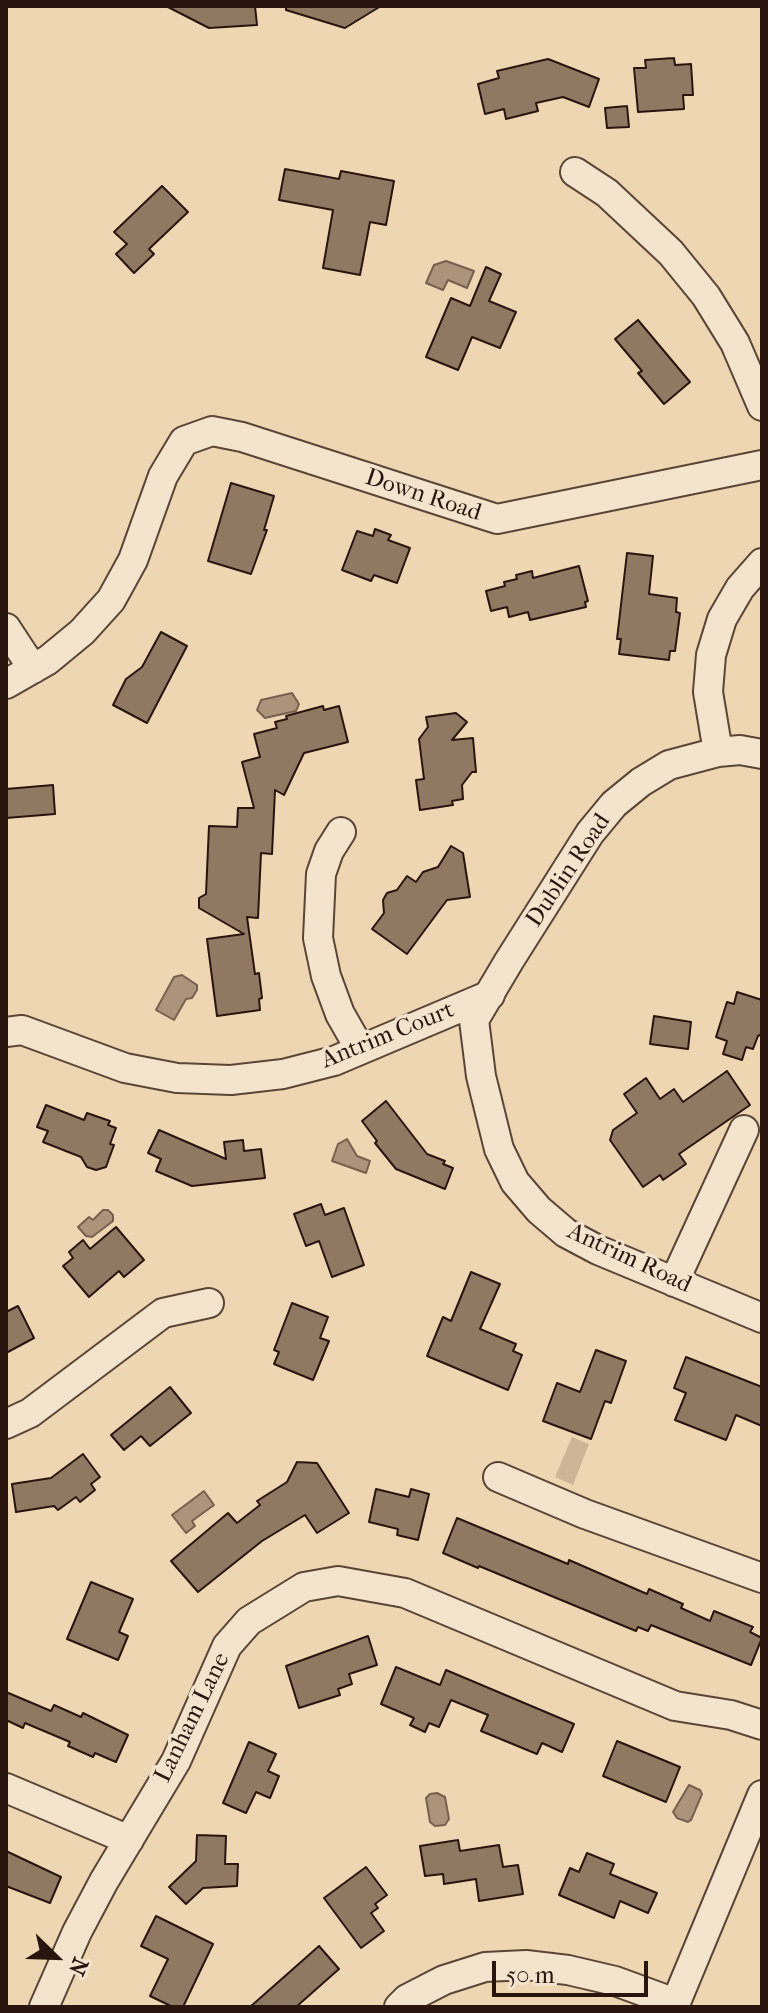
<!DOCTYPE html>
<html>
<head>
<meta charset="utf-8">
<style>
	body { margin:0 }
	#map { position:relative; width:768px; height:2013px; overflow:hidden; background:#eed6b2; font-family:"IM FELL French Canon",serif }
	canvas { display:block }
	.frame { position:absolute; inset:0; border:8px solid #29150d; pointer-events:none }
	.north { position:absolute; left:16px; top:1917px; width:80px; height:80px; -webkit-text-stroke:6px #f4e4cd; paint-order:stroke; rotate:113deg; font-size:22px; font-weight:700; line-height:32px; text-align:center; color:#29150d }
	.north::after { content:''; display:block; margin:auto; width:28px; height:36px; background:#29150d; clip-path:polygon(50% 0,100% 100%,50% 72%,0 100%) }
	.scale { position:absolute; left:492px; top:1961px; width:156px; height:36px; box-sizing:border-box; border:4px solid #29150d; border-top:0; padding-left:10px; font-size:24px; line-height:28px; white-space:nowrap; color:#29150d; -webkit-text-stroke:6px #f4e4cd; paint-order:stroke }
</style>
</head>
<body>
<div id="map">
<canvas width="768" height="2013"></canvas>
<div class="frame"></div>
<div class="north">N</div>
<div class="scale">50 m</div>
</div>
<script>
const c = document.querySelector('canvas').getContext('2d');
c.lineJoin = 'round';
function paint(path, color) { c.fillStyle = color; c.fill(path, 'evenodd'); }
const shape = rows => new Path2D(rows.map(r => 'M' + r).join(''));
function stroke(path, color, width, dash) { c.strokeStyle = color; c.lineWidth = width; c.lineCap = dash ? 'butt' : 'round'; c.setLineDash(dash || []); c.stroke(path); }
function label(font, color, halo, rows, align = 'center') {
  c.font = font + ' "IM FELL French Canon",serif'; c.lineWidth = 7; c.setLineDash([]); c.textBaseline = 'middle'; c.strokeStyle = halo; c.fillStyle = color; for (const [text, x, y, turn = 0] of rows) {
    c.save(); c.translate(x, y); c.rotate((+turn || 0) * Math.PI / 180); c.textAlign = isNaN(turn) ? turn : align; if (halo) c.strokeText(text, 0, 0); c.fillText(text, 0, 0); c.restore();
  }
}
paint(shape([
	[572,1437,589,1444,573,1485,555,1477]
]), '#cdb596');
const water = shape([
	[446,261,474,271,467,288,448,280,443,290,426,283,434,265,446,261],
	[292,693,299,704,296,711,265,718,257,710,261,700,292,693],
	[182,975,197,985,197,990,192,998,186,999,174,1020,156,1010,174,977,182,975],
	[347,1139,357,1156,370,1161,366,1173,332,1161,338,1144,347,1139],
	[103,1210,108,1210,113,1215,113,1221,92,1237,86,1236,78,1227,89,1217,93,1220,103,1210],
	[204,1491,214,1505,192,1521,195,1526,186,1533,172,1515,204,1491],
	[689,1785,700,1790,702,1794,691,1820,688,1822,677,1818,673,1812,689,1785],
	[437,1793,445,1797,449,1819,445,1825,435,1826,430,1822,426,1798,430,1794,437,1793]
]);
paint(water, '#ab947a');
stroke(water, '#77614e', 2);
const building = shape([
	[166,6,255,6,257,25,209,28,166,6],
	[286,6,381,6,345,28,286,10,286,6],
	[674,58,675,65,691,64,693,95,683,95,684,109,638,112,634,68,646,68,645,60,674,58],
	[548,59,599,79,589,107,563,97,536,103,538,111,506,119,504,109,485,114,478,84,499,78,497,71,548,59],
	[627,106,629,127,607,128,605,108,627,106],
	[285,169,339,179,341,171,394,181,386,225,370,222,360,275,323,268,333,210,279,200,285,169],
	[162,186,188,212,149,249,154,254,134,273,116,254,127,244,114,232,162,186],
	[486,267,501,274,489,301,516,312,500,348,472,337,458,370,426,357,451,298,470,306,486,267],
	[638,320,690,382,664,404,638,373,642,371,615,339,638,320],
	[231,483,274,496,264,530,267,530,251,574,208,561,231,483],
	[375,529,391,535,388,540,410,548,397,583,374,575,371,581,342,570,357,531,373,536,375,529],
	[627,553,653,556,649,594,677,598,676,612,680,613,675,651,670,651,669,660,619,654,621,639,617,639,627,553],
	[579,566,588,601,585,602,586,607,530,620,528,612,509,617,507,607,491,611,486,591,505,586,504,582,517,579,516,575,532,571,533,578,579,566],
	[161,632,187,646,147,723,113,705,126,679,142,667,161,632],
	[323,706,324,710,339,706,348,742,304,753,284,795,275,790,272,854,261,853,258,918,247,917,255,974,259,973,262,998,259,999,260,1010,217,1016,207,939,244,934,199,908,199,898,206,894,209,826,237,827,238,808,254,808,242,762,260,757,254,734,277,728,275,722,287,719,286,716,323,706],
	[456,713,467,722,452,740,473,738,476,772,472,772,462,785,463,799,452,801,453,805,420,810,416,780,424,779,419,739,428,727,426,717,456,713],
	[53,785,55,814,6,818,6,789,53,785],
	[451,846,463,853,470,897,447,900,407,954,372,929,384,913,383,900,387,893,397,890,407,876,416,882,423,872,438,867,451,846],
	[737,992,762,1000,762,1034,758,1036,753,1049,746,1047,742,1060,723,1054,727,1041,716,1037,727,1002,734,1004,737,992],
	[654,1016,691,1022,688,1049,650,1044,654,1016],
	[727,1071,750,1105,679,1154,686,1164,663,1180,660,1175,643,1187,610,1140,613,1130,637,1113,624,1094,646,1078,660,1099,674,1089,683,1102,727,1071],
	[386,1101,427,1154,445,1161,443,1164,453,1168,445,1189,396,1169,375,1143,377,1141,362,1121,386,1101],
	[46,1105,84,1120,87,1113,110,1121,108,1125,116,1128,110,1144,114,1145,106,1167,96,1170,87,1167,81,1157,43,1142,48,1131,37,1127,46,1105],
	[159,1130,226,1159,224,1142,243,1140,244,1151,261,1149,265,1178,192,1186,156,1171,161,1159,148,1153,159,1130],
	[321,1204,325,1215,344,1208,364,1265,332,1277,319,1241,306,1246,294,1214,321,1204],
	[116,1227,144,1260,124,1277,119,1271,89,1297,63,1266,73,1258,69,1252,83,1240,90,1249,116,1227],
	[471,1272,500,1284,480,1329,516,1344,513,1351,522,1355,508,1390,427,1356,443,1317,451,1321,471,1272],
	[292,1303,328,1317,320,1338,329,1341,313,1380,274,1364,279,1352,274,1350,292,1303],
	[18,1306,34,1338,6,1353,6,1312,18,1306],
	[596,1350,626,1361,611,1403,605,1401,591,1439,543,1421,557,1383,580,1392,596,1350],
	[686,1357,762,1387,762,1426,736,1415,726,1440,675,1420,686,1393,674,1388,686,1357],
	[170,1387,191,1413,150,1446,141,1436,124,1450,111,1435,170,1387],
	[83,1454,100,1477,91,1484,95,1490,80,1502,76,1497,58,1510,54,1506,16,1512,12,1484,51,1478,83,1454],
	[297,1462,317,1463,349,1513,317,1533,305,1515,262,1541,198,1592,171,1561,228,1513,237,1523,260,1505,257,1501,287,1482,297,1462],
	[376,1489,409,1497,411,1489,429,1494,418,1540,397,1535,398,1529,369,1522,376,1489],
	[457,1518,568,1564,569,1560,647,1594,649,1589,683,1604,681,1608,710,1621,714,1611,753,1627,750,1632,762,1638,751,1665,651,1625,648,1631,638,1627,636,1631,479,1566,478,1568,443,1553,457,1518],
	[91,1582,133,1599,119,1632,128,1636,118,1660,67,1639,91,1582],
	[368,1636,377,1665,349,1674,352,1684,338,1689,340,1695,299,1708,286,1666,368,1636],
	[396,1667,440,1685,446,1670,574,1724,562,1752,542,1743,537,1754,481,1731,488,1715,451,1700,439,1727,429,1723,425,1732,410,1725,414,1718,381,1704,396,1667],
	[6,1692,51,1711,54,1705,81,1717,83,1713,128,1735,116,1762,95,1753,93,1757,68,1746,70,1742,25,1723,23,1728,6,1720,6,1692],
	[617,1741,680,1767,666,1802,603,1776,617,1741],
	[249,1742,276,1754,268,1771,279,1776,270,1798,256,1792,246,1813,223,1803,249,1742],
	[197,1835,226,1836,225,1864,238,1864,237,1886,203,1888,186,1904,169,1887,196,1861,197,1835],
	[458,1840,460,1851,499,1845,503,1867,518,1865,523,1894,479,1901,476,1879,444,1884,443,1874,425,1876,420,1846,458,1840],
	[6,1851,61,1877,50,1903,6,1886,6,1851],
	[587,1853,614,1864,610,1874,657,1893,648,1913,620,1901,614,1918,559,1895,570,1868,579,1872,587,1853],
	[366,1867,387,1895,375,1904,378,1908,371,1913,384,1931,361,1948,324,1898,366,1867],
	[156,1916,213,1944,183,2007,173,2007,150,1996,168,1959,141,1946,156,1916],
	[319,1946,339,1969,296,2007,250,2007,319,1946]
]);
paint(building, '#8f7963');
stroke(building, '#29150d', 2);
const minor = shape([
	[575,172,607,193,671,253,706,296,735,343,762,406],
	[6,628,33,669],
	[6,684,48,660,82,632,111,600,133,560,163,476,184,441,212,431,242,437,497,519,762,465],
	[718,752,708,692,711,655,722,619,740,588,762,563],
	[762,754,740,750,718,752,669,765,641,782,614,804,590,833,509,961,474,1020,481,1076,499,1149,515,1182,539,1210,566,1233,598,1250,762,1318],
	[341,832,329,851,321,874,318,938,326,976,340,1014,360,1049],
	[6,1032,22,1030,125,1068,177,1078,231,1080,283,1074,334,1061,490,995],
	[674,1282,744,1130],
	[6,1424,30,1413,163,1313,209,1303],
	[498,1477,585,1514,762,1578],
	[6,1788,129,1840],
	[44,2007,77,1932,104,1881,176,1761,227,1646,249,1621,304,1587,338,1581,405,1593,675,1706,731,1715,762,1725],
	[399,2007,407,1999,444,1980,485,1967,526,1965,568,1970,615,1981,675,2003],
	[674,2007,762,1795]
]);
stroke(minor, '#5a4536', 32);
stroke(minor, '#f4e4cd', 28);
label('24px', '#29150d', '#f4e4cd', [
	["Down Road",423,496,18],
	["Dublin Road",569,871,-56],
	["Antrim Court",388,1036,-22],
	["Antrim Road",629,1259,25],
	["Lanham Lane",193,1718,-64]
]);
</script>
</body>
</html>
